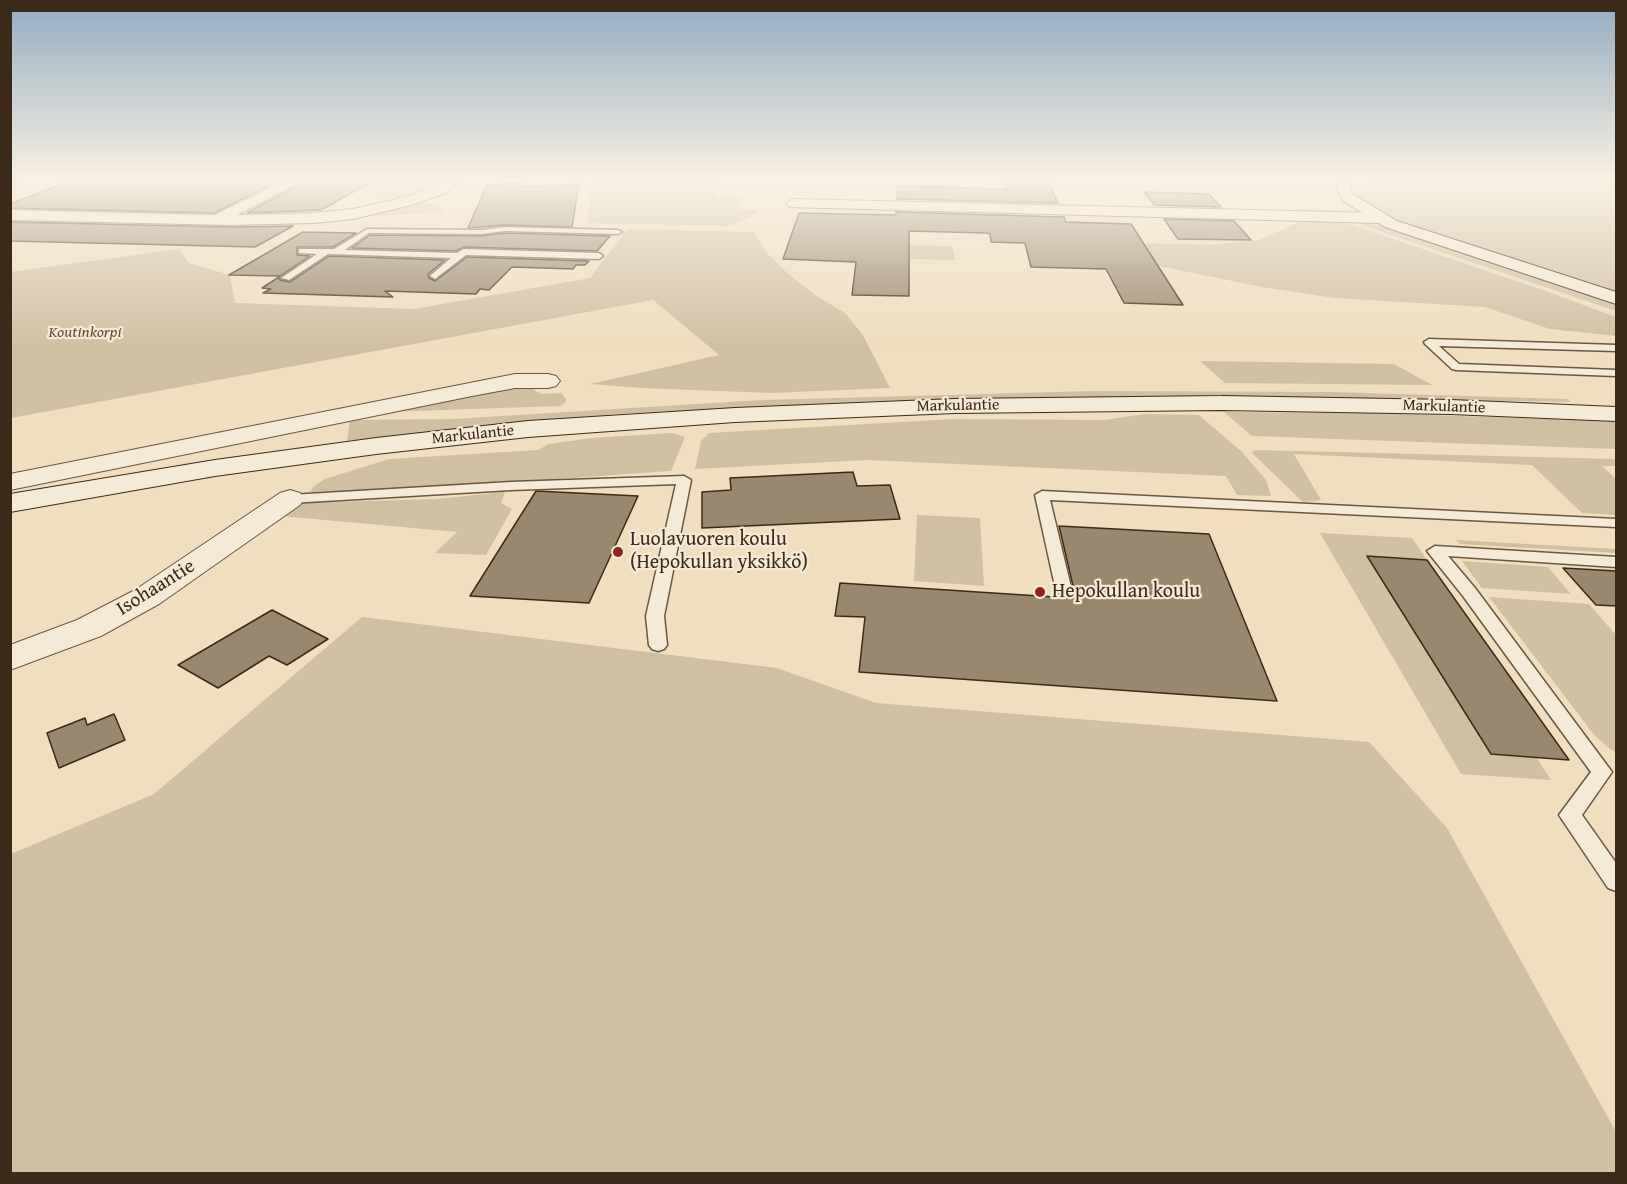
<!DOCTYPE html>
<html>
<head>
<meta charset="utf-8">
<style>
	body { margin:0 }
	#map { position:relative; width:1627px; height:1184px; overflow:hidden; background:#f0debe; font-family:"Gentium Book Plus",serif }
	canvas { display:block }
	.frame { position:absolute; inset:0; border:12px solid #3c2a18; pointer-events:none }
</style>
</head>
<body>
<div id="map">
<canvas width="1627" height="1184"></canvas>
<div class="frame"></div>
</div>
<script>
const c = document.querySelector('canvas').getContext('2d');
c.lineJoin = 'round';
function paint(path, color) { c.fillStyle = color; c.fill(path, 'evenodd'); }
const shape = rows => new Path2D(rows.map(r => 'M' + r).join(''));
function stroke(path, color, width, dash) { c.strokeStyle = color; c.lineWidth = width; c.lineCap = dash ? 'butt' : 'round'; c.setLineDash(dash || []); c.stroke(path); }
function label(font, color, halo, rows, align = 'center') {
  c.font = font + ' "Gentium Book Plus",serif'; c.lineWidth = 4.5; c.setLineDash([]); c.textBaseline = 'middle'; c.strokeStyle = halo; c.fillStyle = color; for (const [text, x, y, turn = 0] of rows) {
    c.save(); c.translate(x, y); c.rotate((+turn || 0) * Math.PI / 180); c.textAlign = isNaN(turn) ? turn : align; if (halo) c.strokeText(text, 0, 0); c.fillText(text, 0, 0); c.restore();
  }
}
paint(shape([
	[375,179,441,179,419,193,392,201,370,194,361,187],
	[592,179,720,179,714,186,717,197,740,197,735,209,758,210,751,217,726,226,587,223],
	[1380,179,1616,179,1616,293,1415,228,1388,216,1359,198,1356,192,1355,184,1371,185,1372,182],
	[422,203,431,203,446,211,354,218,349,221,342,218],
	[1302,221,1346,223,1546,291,1616,317,1616,336,1550,329,1485,307,1335,298,1262,287,1143,263,1103,242,1209,245,1259,240],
	[1356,221,1386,227,1616,303,1616,311,1367,227],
	[627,229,754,232,767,253,785,271,815,295,845,313,863,335,890,388,772,393,641,388,590,384,719,355,653,300,11,418,10,272,179,249,189,263,230,275,235,303,414,309,590,278],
	[905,245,952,246,955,260,907,259],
	[1200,361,1394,364,1432,385,1225,383],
	[528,386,541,394,561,393,566,399,566,402,560,406,384,412,504,387],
	[1092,391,1332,392,1567,399,1571,402,1170,396,906,400,616,414,347,441,350,420,453,419,762,400],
	[1224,412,1365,413,1616,421,1616,449,1252,436],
	[1145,414,1199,415,1242,452,1266,480,1271,496,1237,495,1226,476,867,460,695,469,701,441,709,433,954,419,1104,420],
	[672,433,685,437,671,471,414,489,310,492,314,486,325,479,389,459,538,450,549,444,591,438],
	[1256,450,1616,459,1616,466,1602,466,1616,479,1616,515,1582,513,1532,465,1294,454,1321,500,1303,502,1253,454,1252,452],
	[505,492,501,503,512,509,486,555,435,553,457,532,281,516,294,506,302,503,437,499],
	[917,515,980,518,984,586,914,581],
	[1320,533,1412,538,1427,560,1367,557,1491,754,1536,757,1551,780,1461,774],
	[1456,540,1616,549,1616,553,1460,544],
	[1462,561,1548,567,1571,594,1482,588],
	[1489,597,1589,604,1616,635,1616,752,1610,749,1595,736],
	[362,617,777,668,876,703,1369,742,1447,828,1616,1132,1616,1173,11,1173,11,854,154,794]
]), '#d1bfa2');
const building = shape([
	[75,179,282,179,214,213,10,208,10,204,75,179],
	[1005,179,1047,179,1058,203,897,199,898,186,1008,189,1005,179],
	[308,180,371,182,321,210,247,213,308,180],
	[523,183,522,187,579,184,572,227,505,225,468,228,487,185,523,183],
	[1144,192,1209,194,1221,207,1154,205,1144,192],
	[896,212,1064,217,1066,222,1131,224,1183,305,1124,303,1106,269,1031,267,1025,243,991,242,990,234,986,233,909,231,909,296,852,295,856,262,783,259,799,213,896,215,896,212],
	[1164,219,1234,221,1251,240,1178,239,1164,219],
	[10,222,230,227,293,226,255,247,10,241,10,222],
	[303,232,356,233,333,247,297,247,297,255,310,256,280,276,229,275,303,232],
	[505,233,610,236,597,251,464,247,456,251,352,248,370,235,481,236,505,233],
	[329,256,445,260,428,274,429,278,435,281,467,257,589,261,585,265,576,265,573,269,512,267,489,290,480,289,476,294,385,291,393,297,263,293,271,289,262,288,279,277,280,280,290,282,329,256],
	[853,472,857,486,890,485,900,519,702,528,702,492,731,490,730,478,853,472],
	[536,491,638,496,589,603,470,596,536,491],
	[1059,526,1209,534,1277,701,859,672,865,617,835,616,840,583,1070,598,1074,590,1059,526],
	[1367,556,1427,560,1569,760,1491,754,1367,556],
	[1563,568,1617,571,1617,606,1596,605,1563,568],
	[272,610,328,639,287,665,269,656,218,688,178,665,272,610],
	[114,714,125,740,59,768,47,733,85,718,87,725,114,714]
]);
paint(building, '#9a886e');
stroke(building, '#3c2a18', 1.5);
const lane = shape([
	[16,179,26,179,10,185,10,180,16,179],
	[505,227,618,230,622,232,618,234,505,231,481,234,369,233,345,250,457,253,464,249,599,253,603,256,599,259,466,255,435,279,430,276,432,274,451,258,328,254,289,280,281,278,317,254,299,253,299,249,334,249,367,229,481,230,505,227],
	[1429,339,1616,345,1616,351,1439,346,1459,364,1616,370,1616,376,1456,370,1452,369,1425,344,1424,342,1429,339],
	[684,476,691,480,664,616,667,645,664,649,658,651,652,649,649,645,646,616,676,484,511,490,290,503,283,499,290,495,511,482,684,476],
	[1042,491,1616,519,1616,527,1050,500,1072,591,1064,596,1056,591,1035,495,1042,491],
	[1435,546,1616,557,1616,567,1448,556,1475,588,1612,772,1582,815,1616,863,1616,891,1608,888,1559,815,1591,772,1463,596,1427,551,1435,546]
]);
const street = shape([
	[288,179,306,179,237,215,314,213,353,209,402,198,436,187,447,179,463,179,446,193,411,205,353,219,314,223,230,225,10,220,10,210,214,215,288,179],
	[794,199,1378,213,1386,218,1378,223,789,207,786,204,789,201,794,199],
	[515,374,548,374,556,376,560,381,556,386,548,388,515,388,472,396,10,490,10,474,515,374],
	[290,490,300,493,304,499,300,505,159,604,101,636,10,670,10,645,77,620,135,590,280,493,290,490]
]);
const secondary = shape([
	[1337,179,1351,179,1350,188,1354,195,1397,221,1616,292,1616,304,1385,227,1343,201,1336,188,1337,179],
	[1222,396,1451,400,1616,407,1616,421,1451,414,1222,410,955,413,735,422,528,437,376,454,215,476,10,512,10,494,215,460,376,438,528,421,735,408,955,399,1222,396]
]);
stroke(lane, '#695742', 3);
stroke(street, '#695742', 2);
stroke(secondary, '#3c2a18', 2);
paint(lane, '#f5ead5');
paint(street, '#f5ead5');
paint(secondary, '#f5ead5');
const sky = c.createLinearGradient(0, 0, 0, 345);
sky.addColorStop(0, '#93acc1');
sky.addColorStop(0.52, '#f8f0e2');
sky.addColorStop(1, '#f8f0e200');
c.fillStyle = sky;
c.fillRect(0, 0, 1627, 345);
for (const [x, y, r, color] of [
	[618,552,6,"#8f2418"],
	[1040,592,6,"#8f2418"]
]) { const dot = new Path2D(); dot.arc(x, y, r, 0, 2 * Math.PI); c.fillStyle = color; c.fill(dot); stroke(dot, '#f5ead5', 2); }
label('italic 16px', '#614f3a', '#f5ead5', [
	["Koutinkorpi",85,333]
]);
label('16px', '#3c2a18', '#f5ead5', [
	["Markulantie",958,406,-1],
	["Markulantie",1444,407,2],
	["Markulantie",473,435,-6]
]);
label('20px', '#3c2a18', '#f5ead5', [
	["Luolavuoren koulu",630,540],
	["(Hepokullan yksikkö)",630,563],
	["Hepokullan koulu",1052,592]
], 'left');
label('20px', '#3c2a18', '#f5ead5', [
	["Isohaantie",156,588,-32]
]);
</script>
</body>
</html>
